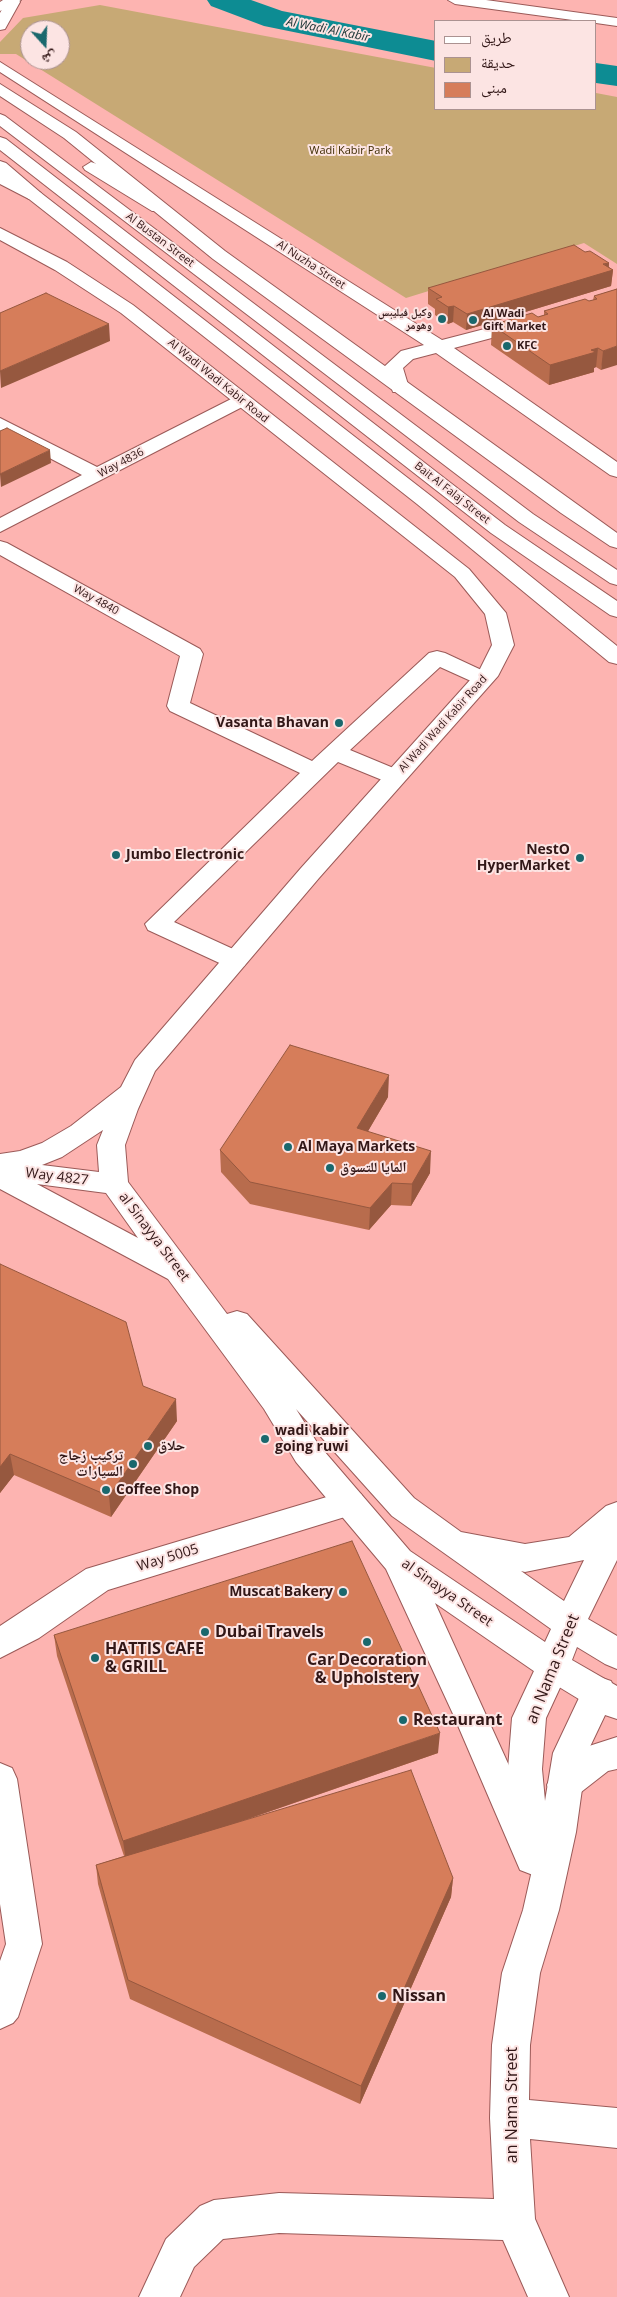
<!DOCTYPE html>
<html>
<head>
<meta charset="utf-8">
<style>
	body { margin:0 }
	#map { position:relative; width:617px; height:2297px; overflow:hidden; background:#fdb4b1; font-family:"Open Sans","Noto Naskh Arabic",sans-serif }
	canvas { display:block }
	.legend { position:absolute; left:434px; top:20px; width:162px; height:90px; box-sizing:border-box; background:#fce4e3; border:1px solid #ab9291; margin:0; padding:6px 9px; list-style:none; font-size:15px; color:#321717 }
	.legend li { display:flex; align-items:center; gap:10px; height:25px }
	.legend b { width:25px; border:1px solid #ab9291 }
	.north { position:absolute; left:20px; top:20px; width:50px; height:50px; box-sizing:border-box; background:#fce4e3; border:1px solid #ab9291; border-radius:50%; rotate:160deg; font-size:14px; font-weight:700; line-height:20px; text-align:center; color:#321717 }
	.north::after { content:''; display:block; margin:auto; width:18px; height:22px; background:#1a686d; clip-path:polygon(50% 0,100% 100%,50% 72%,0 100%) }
</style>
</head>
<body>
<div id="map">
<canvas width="617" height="2297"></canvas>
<ul class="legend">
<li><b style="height:6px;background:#fff"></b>طريق</li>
<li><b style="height:14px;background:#c7a975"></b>حديقة</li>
<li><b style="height:14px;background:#d67d5a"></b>مبنى</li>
</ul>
<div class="north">ش</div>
</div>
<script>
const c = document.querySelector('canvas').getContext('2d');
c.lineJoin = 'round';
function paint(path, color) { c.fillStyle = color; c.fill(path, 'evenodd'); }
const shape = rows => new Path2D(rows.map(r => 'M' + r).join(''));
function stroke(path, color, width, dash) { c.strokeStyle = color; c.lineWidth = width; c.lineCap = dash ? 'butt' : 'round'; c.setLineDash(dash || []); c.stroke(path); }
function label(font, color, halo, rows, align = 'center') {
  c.font = font + ' "Open Sans","Noto Naskh Arabic",sans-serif'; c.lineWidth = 4; c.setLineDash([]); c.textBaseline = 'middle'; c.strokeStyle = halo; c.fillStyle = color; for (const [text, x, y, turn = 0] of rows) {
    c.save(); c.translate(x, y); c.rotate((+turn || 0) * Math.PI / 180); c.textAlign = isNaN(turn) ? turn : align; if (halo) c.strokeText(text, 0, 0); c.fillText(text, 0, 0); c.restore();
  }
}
paint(shape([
	[100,5,436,68,436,109,596,109,596,93,617,97,617,264,584,243,406,298,16,54,0,54,0,42,23,18],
	[30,30,60,30,60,60,30,60]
]), '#c7a975');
paint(shape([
	[207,0,251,0,282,11,436,41,436,61,264,26,211,6,207,0],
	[596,63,617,66,617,86,596,83,596,63]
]), '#0d8c93');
const street = shape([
	[7,0,19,0,20,2,5,29,0,30,0,13,7,0],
	[0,62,442,340,527,318,533,319,536,323,533,327,454,348,617,462,617,477,610,475,436,353,413,359,403,368,409,388,407,392,393,392,384,367,401,351,424,345,0,72,0,62],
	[241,394,248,396,250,400,248,404,0,532,0,518,82,475,0,432,0,418,97,467,241,394],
	[0,541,7,543,200,649,203,654,190,703,312,761,429,653,437,651,445,653,490,674,493,679,490,684,482,686,440,667,350,750,403,772,407,777,403,782,395,784,387,782,338,762,174,922,244,954,248,960,244,966,235,968,226,966,148,930,145,924,300,773,170,711,167,706,180,656,0,555,0,541],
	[350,1490,361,1494,366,1503,361,1512,108,1590,39,1638,0,1658,0,1626,86,1569,350,1490],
	[553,1651,565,1656,570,1666,546,1718,542,1769,545,1801,553,1753,587,1681,599,1677,611,1681,616,1692,587,1753,576,1832,559,1910,540,1973,530,2045,529,2100,617,2108,617,2148,530,2139,535,2219,569,2297,528,2297,503,2240,279,2233,223,2239,194,2267,180,2297,139,2297,166,2239,200,2206,214,2200,279,2193,494,2199,490,2118,492,2045,502,1973,523,1910,535,1857,531,1859,518,1854,513,1842,508,1769,512,1718,541,1656,553,1651],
	[0,1763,12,1768,17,1779,42,1944,18,2017,13,2023,0,2029,0,1961,6,1944,0,1904,0,1763]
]);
const secondary = shape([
	[3,0,21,0,0,11,0,2,3,0],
	[448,0,486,0,617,18,617,26,596,23,596,21,580,21,455,4,448,0],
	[0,84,76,132,225,251,617,533,617,548,610,546,561,513,213,259,64,138,0,96,0,84],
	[0,172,41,193,431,496,617,646,617,664,609,662,417,504,29,199,0,184,0,172],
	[0,228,67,262,133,305,469,569,506,613,514,645,498,676,319,878,155,1071,138,1109,125,1145,128,1182,227,1314,237,1311,247,1314,414,1498,461,1532,525,1544,569,1537,606,1506,617,1502,617,1560,588,1619,617,1636,617,1669,605,1664,577,1647,572,1660,617,1686,617,1719,605,1715,541,1676,435,1603,551,1858,546,1870,533,1875,520,1870,453,1714,386,1569,296,1462,264,1409,168,1279,0,1189,0,1154,20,1151,42,1143,71,1126,121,1087,135,1060,301,868,480,669,492,645,485,614,455,577,121,313,55,270,0,240,0,228],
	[103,1130,97,1145,99,1172,42,1165,62,1157,103,1130],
	[37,1184,106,1193,138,1238,37,1184],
	[296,1409,392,1516,551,1629,545,1642,410,1551,318,1444,296,1409],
	[584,1560,564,1601,521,1571,525,1572,584,1560],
	[617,1737,617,1769,608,1771,576,1796,564,1801,552,1796,547,1785,552,1774,586,1747,617,1737]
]);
const primary = shape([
	[0,114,5,116,533,514,617,570,617,585,610,583,519,522,0,126,0,114],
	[0,137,6,139,505,525,617,601,617,617,610,615,491,533,0,150,0,137],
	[0,161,6,163,41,193,43,196,41,199,29,199,0,174,0,161],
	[91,162,97,164,166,208,164,211,152,211,85,170,83,167,91,162]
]);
stroke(street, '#9b5a58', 2);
stroke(secondary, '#9b5a58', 2);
stroke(primary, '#9b5a58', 2);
paint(street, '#fff');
paint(secondary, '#fff');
paint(primary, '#fff');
paint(shape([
	[585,252,609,263,609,267,613,270,611,286,466,330,453,322,448,324,435,315,435,309,428,304,428,288],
	[617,289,601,370,596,367,594,368,594,372,549,385,491,345,492,325,538,317,544,315,544,311,593,300,594,296],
	[388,1097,368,1131,430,1173,411,1206,391,1205,369,1230,250,1204,221,1172,220,1150],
	[0,1264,143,1386,177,1421,111,1517,14,1475,0,1493],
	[54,1635,438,1753,234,1824,453,1878,451,1897,360,2104,130,1999,98,1884,96,1865,124,1856,57,1656]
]), '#b86c4d');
paint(shape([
	[609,263,608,271,613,270,611,286,466,330,467,314],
	[454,306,453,322,448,324,448,307],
	[109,324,110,341,1,388,0,371],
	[617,346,617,365,601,370,603,351],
	[598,348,596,367,594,368,594,372,549,385,550,365],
	[50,450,51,463,1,487,0,474],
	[389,1075,388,1097,357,1150,357,1128],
	[431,1151,430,1173,411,1206,412,1184],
	[392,1183,391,1205,369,1230,370,1208],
	[176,1399,177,1421,111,1517,109,1496],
	[10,1454,14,1475,0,1493,0,1467],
	[440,1733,438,1753,126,1861,123,1841],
	[453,1878,451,1897,360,2104,361,2086]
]), '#96583f');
const building = shape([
	[574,245,585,252,590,251,609,263,603,264,613,270,467,314,454,306,448,307,436,299,442,297,428,288,574,245],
	[617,289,617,346,603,351,598,348,591,350,596,352,550,365,492,325,532,313,538,317,548,314,544,311,585,299,589,301,597,299,594,296,617,289],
	[46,293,109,324,0,371,0,313,46,293],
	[7,428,50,450,0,474,0,431,7,428],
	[290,1045,389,1075,357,1128,431,1151,412,1184,392,1183,370,1208,250,1182,220,1150,290,1045],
	[0,1264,126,1322,143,1386,176,1399,109,1496,10,1454,0,1467,0,1264],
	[352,1541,440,1733,123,1841,54,1635,352,1541],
	[411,1770,453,1878,361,2086,128,1980,96,1865,411,1770]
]);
paint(building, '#d67d5a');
stroke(building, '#96583f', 1);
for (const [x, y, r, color] of [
	[442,319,5,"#1a686d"],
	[473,320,5,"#1a686d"],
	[507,346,5,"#1a686d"],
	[339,723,5,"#1a686d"],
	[116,855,5,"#1a686d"],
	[580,858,5,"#1a686d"],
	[288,1147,5,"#1a686d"],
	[330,1168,5,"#1a686d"],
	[265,1439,5,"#1a686d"],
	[148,1446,5,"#1a686d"],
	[133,1464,5,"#1a686d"],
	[106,1490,5,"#1a686d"],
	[343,1592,5,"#1a686d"],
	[205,1632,5,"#1a686d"],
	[367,1642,5,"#1a686d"],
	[95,1658,5,"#1a686d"],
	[403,1720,5,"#1a686d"],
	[382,1996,5,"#1a686d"]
]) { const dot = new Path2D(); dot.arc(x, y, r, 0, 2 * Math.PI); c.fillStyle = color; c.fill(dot); stroke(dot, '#fce4e3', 2); }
label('11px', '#3d2b02', '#fce4e3', [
	["Wadi Kabir Park",350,151]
]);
label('11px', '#321717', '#fce4e3', [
	["Al Bustan Street",160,240,37],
	["Al Nuzha Street",311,265,33],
	["Al Wadi Wadi Kabir Road",218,381,39],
	["Way 4836",121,463,-28],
	["Bait Al Falaj Street",452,493,38],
	["Way 4840",96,600,29],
	["Al Wadi Wadi Kabir Road",443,724,-48]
]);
label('bold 11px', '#321717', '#fce4e3', [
	["وكيل فيليبس",432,313,"right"],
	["وهومر",432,326,"right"],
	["Al Wadi",483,314],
	["Gift Market",483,327],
	["KFC",517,346]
], 'left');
label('italic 12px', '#1a3334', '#fce4e3', [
	["Al Wadi Al Kabir",328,30,11]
]);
label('bold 14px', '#321717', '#fce4e3', [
	["Vasanta Bhavan",329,723,"right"],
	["NestO",570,850,"right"],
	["HyperMarket",570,866,"right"],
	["Jumbo Electronic",126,855],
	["Al Maya Markets",298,1147],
	["المايا للتسوق",340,1168],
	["wadi kabir",275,1431],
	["going ruwi",275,1447],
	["حلاق",158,1446],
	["تركيب زجاج",123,1456,"right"],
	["السيارات",123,1472,"right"],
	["Coffee Shop",116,1490],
	["Muscat Bakery",333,1592,"right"]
], 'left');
label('14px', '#321717', '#fce4e3', [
	["Way 4827",57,1177,7],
	["al Sinayya Street",154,1237,53],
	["Way 5005",168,1558,-17],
	["al Sinayya Street",447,1593,35]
]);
label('bold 16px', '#321717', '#fce4e3', [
	["Dubai Travels",215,1632],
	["HATTIS CAFE",105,1649],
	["& GRILL",105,1667],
	["Car Decoration",367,1660,"center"],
	["& Upholstery",367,1678,"center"],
	["Restaurant",413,1720],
	["Nissan",392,1996]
], 'left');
label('16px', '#321717', '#fce4e3', [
	["an Nama Street",553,1669,-68],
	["an Nama Street",512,2105,-90]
]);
</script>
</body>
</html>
